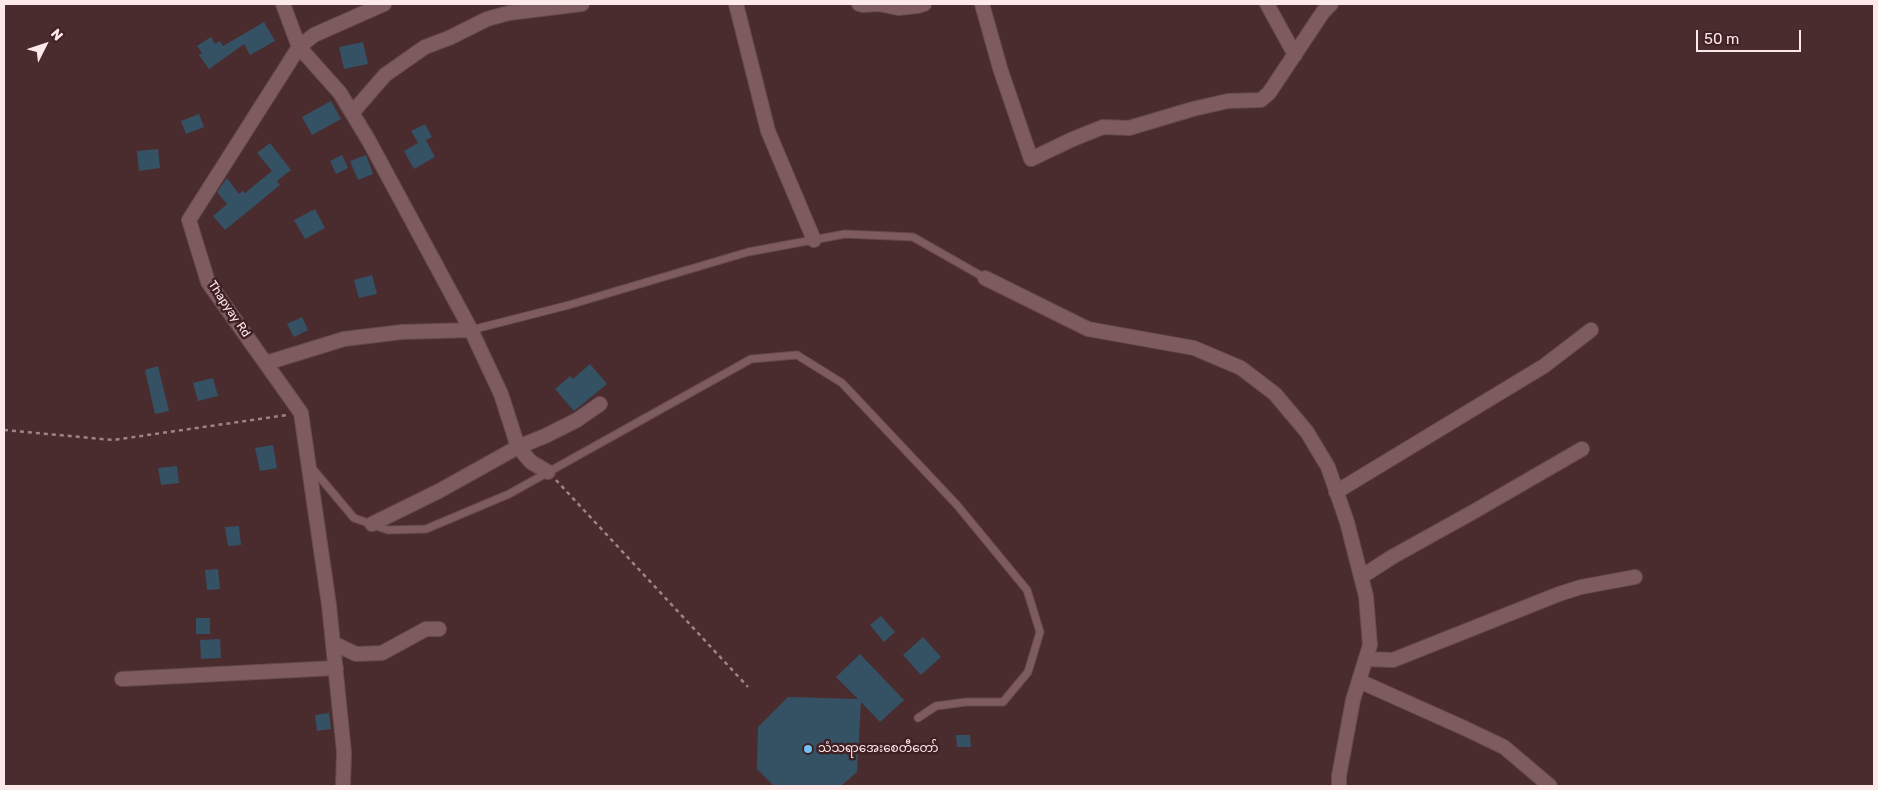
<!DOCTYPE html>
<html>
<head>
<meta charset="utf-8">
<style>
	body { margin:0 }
	#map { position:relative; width:1878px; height:790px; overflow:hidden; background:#4a2b2e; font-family:Rubik,sans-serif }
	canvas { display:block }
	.frame { position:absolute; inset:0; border:5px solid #fee9ea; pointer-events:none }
	.north { position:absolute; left:20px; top:20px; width:50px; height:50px; -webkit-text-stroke:4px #3f2124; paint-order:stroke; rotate:49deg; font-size:14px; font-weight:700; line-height:20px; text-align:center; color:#fee9ea }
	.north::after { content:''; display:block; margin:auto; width:18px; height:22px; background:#fee9ea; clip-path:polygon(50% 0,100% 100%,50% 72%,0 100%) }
	.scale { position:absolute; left:1696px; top:30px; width:105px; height:22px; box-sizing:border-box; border:2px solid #fee9ea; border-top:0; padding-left:6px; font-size:15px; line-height:18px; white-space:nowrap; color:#fee9ea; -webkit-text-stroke:4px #3f2124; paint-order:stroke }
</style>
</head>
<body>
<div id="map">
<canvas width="1878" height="790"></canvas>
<div class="frame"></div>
<div class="north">N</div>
<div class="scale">50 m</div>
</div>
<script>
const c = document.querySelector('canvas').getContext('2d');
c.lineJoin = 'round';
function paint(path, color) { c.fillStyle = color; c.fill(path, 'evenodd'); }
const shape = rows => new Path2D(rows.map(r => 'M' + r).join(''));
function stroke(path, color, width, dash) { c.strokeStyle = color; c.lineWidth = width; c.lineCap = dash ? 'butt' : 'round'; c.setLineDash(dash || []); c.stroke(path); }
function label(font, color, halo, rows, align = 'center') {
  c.font = font + ' Rubik,"Noto Sans Myanmar",sans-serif'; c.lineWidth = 5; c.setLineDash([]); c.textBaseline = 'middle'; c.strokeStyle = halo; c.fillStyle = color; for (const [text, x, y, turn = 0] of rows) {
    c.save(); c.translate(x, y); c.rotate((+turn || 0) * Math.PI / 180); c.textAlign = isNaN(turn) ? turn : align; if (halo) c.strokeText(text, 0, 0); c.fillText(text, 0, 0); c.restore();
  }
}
paint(shape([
	[264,22,275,41,250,55,244,44,209,69,199,55,202,53,197,46,211,37,215,44,220,41,223,46],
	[363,42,368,64,344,69,339,47],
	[331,101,341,119,312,135,302,117],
	[199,114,204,127,186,134,181,121],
	[425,124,432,137,426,140,435,157,414,169,404,151,418,143,411,131],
	[270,143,291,170,277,181,280,185,225,230,213,216,227,204,217,192,227,178,239,194,243,191,245,193,272,171,257,153],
	[158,149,160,168,139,171,137,151],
	[342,155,348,168,336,174,330,161],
	[366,155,373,174,358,180,350,161],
	[315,209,325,228,305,239,294,220],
	[372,275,377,294,359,298,354,280],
	[302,317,308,330,294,337,287,324],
	[590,364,607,384,574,411,555,389,570,376,573,379],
	[158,366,169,411,155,414,145,370],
	[213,378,218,396,198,401,193,383],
	[273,445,277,468,260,471,255,448],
	[177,466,179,483,161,485,158,468],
	[239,526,241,545,228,546,225,527],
	[218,569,220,589,207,590,205,570],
	[881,616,895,632,884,642,870,625],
	[196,618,210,618,210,634,196,634],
	[923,637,941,657,921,675,903,655],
	[220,639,221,658,201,659,200,640],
	[860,654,904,700,880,722,861,702,857,772,841,786,774,786,757,769,758,727,788,697,858,699,836,677],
	[329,713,331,729,317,731,315,715],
	[956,735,970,735,971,747,957,747]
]), '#355265');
const lane = shape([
	[471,330,569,305,748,252,845,234,913,237,985,278],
	[312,468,354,518,388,530,426,529,509,494,751,359,797,355,842,383,957,505,1027,590,1040,632,1028,672,1003,702,966,702,936,706,918,718]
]);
const street = shape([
	[283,4,299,47,189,220,208,282,301,413,329,605,344,752,343,786],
	[384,4,314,35,299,47,340,93,369,141,471,330,501,394,518,447,531,462,548,472],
	[736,4,768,131,814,240],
	[859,4,863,5,879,4,898,8,917,6,924,4],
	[982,4,1000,68,1031,159,1073,139,1103,127,1129,128,1193,109,1228,101,1261,100,1269,93,1323,12,1331,4],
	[1267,4,1295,55],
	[352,113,385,75,425,47,449,38,487,19,509,13,582,4],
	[985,278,1088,329,1194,348,1241,368,1275,394,1307,432,1328,467,1347,522,1366,596,1370,645,1353,700,1339,776,1339,786],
	[266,363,344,339,402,332,471,330],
	[1336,492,1544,366,1591,330],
	[372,524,439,491,518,447,545,436,577,420,600,404],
	[1361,577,1392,557,1473,512,1582,449],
	[333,643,356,654,382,653,426,629,439,629],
	[1366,659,1393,660,1559,594,1581,587,1635,577],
	[122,679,336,668],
	[1359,681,1462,727,1504,747,1550,786]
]);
stroke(lane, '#654a4d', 9);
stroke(street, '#654a4d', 16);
stroke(shape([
	[4,430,113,440,287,415],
	[556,480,748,687]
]), '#9e8486', 2.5, [4, 4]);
stroke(lane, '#7e5b5e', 7);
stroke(street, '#7e5b5e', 14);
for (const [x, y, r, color] of [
	[808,749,5,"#6fc2f4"]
]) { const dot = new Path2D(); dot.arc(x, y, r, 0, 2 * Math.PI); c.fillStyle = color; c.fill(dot); stroke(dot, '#3f2124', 2); }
label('12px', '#fee9ea', '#3f2124', [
	["Thapyay Rd",229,309,56]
]);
label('12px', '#fee9ea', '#3f2124', [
	["သံသရာအေးစေတီတော်",818,749]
], 'left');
</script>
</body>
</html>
